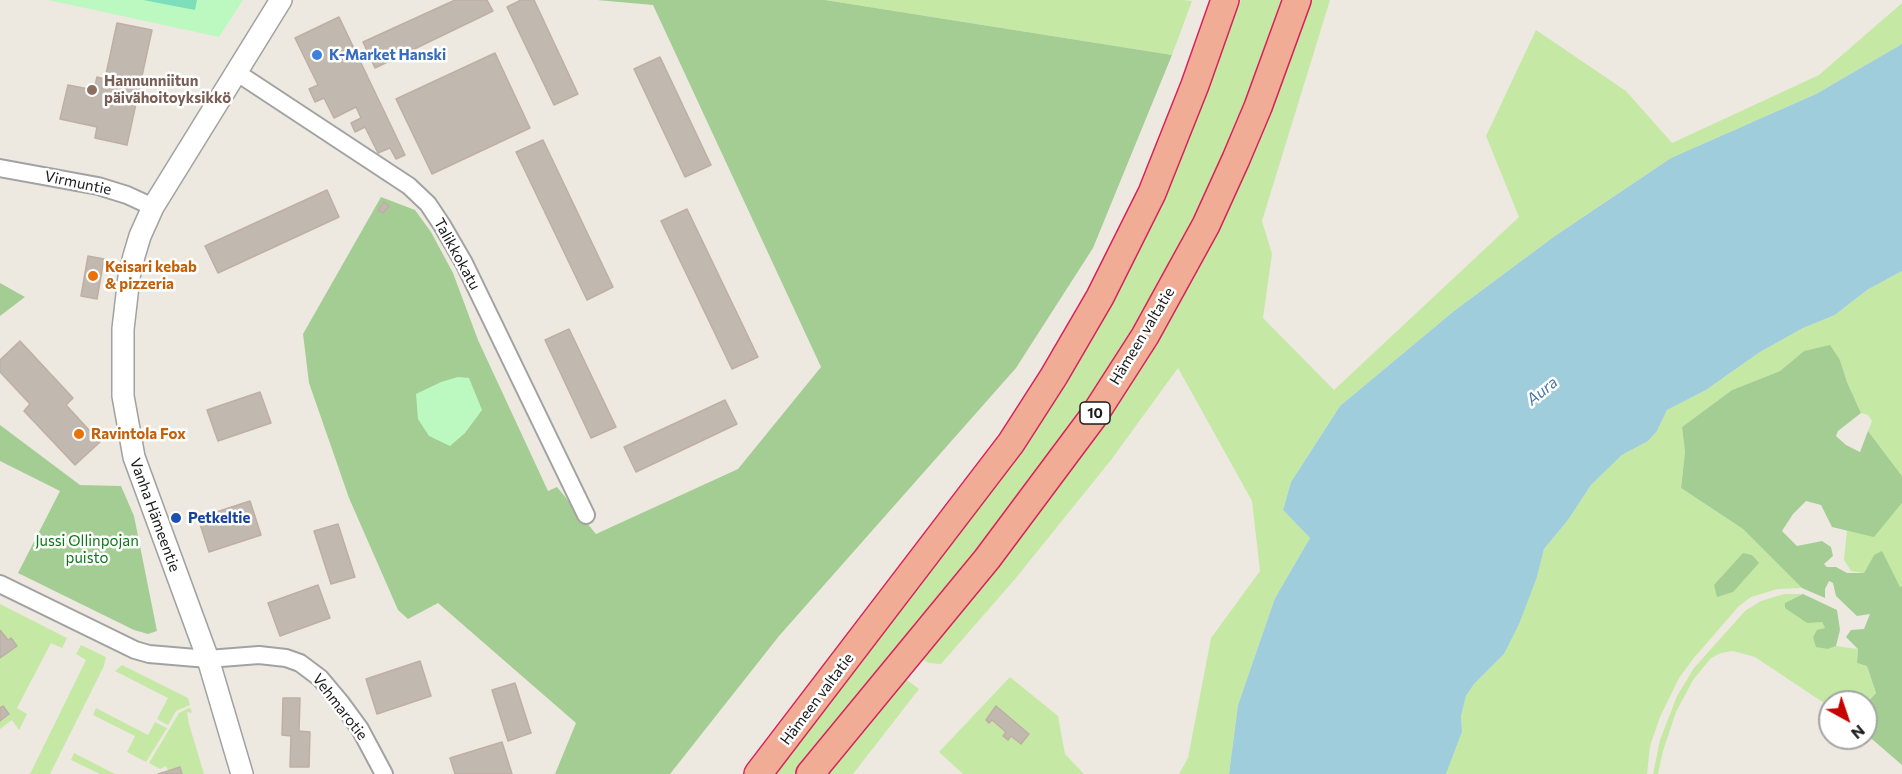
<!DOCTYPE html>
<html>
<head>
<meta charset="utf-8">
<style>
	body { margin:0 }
	#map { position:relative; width:1902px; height:774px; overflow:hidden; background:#ede9e0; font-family:Commissioner,sans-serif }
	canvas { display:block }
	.north { position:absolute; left:1818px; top:690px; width:60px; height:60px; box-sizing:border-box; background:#fff; border:2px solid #a4a4a4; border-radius:50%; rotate:140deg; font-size:16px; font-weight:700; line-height:24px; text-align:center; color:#1b1b1b }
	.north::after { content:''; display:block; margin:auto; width:21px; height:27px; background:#c60300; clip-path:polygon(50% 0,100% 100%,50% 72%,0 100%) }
</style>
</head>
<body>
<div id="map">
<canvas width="1902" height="774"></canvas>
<div class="north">N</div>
</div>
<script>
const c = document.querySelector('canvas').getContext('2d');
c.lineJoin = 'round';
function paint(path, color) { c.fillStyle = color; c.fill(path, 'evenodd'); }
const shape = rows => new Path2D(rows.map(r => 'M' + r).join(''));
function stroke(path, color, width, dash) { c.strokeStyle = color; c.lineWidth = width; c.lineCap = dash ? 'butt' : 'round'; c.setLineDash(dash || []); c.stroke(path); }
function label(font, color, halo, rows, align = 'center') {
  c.font = font + ' Commissioner,sans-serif'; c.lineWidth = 5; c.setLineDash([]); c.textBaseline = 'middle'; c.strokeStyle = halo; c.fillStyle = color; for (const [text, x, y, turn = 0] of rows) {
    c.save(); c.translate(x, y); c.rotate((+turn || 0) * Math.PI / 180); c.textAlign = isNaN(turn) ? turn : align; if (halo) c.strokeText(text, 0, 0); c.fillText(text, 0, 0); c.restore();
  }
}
paint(shape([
	[825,0,1183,0,1192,1,1172,55],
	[1241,0,1284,0,1240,123,1194,220,1141,319,1072,428,974,553,794,774,772,774,1161,201,1201,107],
	[1309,0,1330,0,1262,221,1272,254,1263,318,1334,390,1519,217,1486,136,1536,30,1626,91,1672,143,1819,75,1902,3,1902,44,1816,94,1671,158,1555,236,1454,311,1340,406,1291,482,1283,510,1310,538,1275,598,1238,705,1229,774,1179,774,1188,758,1211,638,1260,571,1252,501,1178,368,1111,460,1015,579,941,664,929,663,920,658,1092,439],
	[1902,271,1902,476,1868,431,1872,421,1868,415,1861,413,1847,382,1840,360,1804,351,1780,371,1732,390,1682,427,1685,452,1681,488,1743,529,1802,588,1778,589,1751,597,1739,606,1693,659,1679,678,1660,717,1650,746,1647,774,1446,774,1462,732,1461,716,1466,696,1474,684,1504,654,1537,577,1544,549,1568,520,1591,485,1622,455,1648,441,1657,431,1667,410,1706,390,1760,352,1803,328,1835,315,1867,290],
	[1902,503,1902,586,1900,587,1874,555,1864,573,1851,571,1844,560,1847,530,1874,536],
	[1784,594,1803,594,1786,603,1822,622,1825,628,1828,649,1836,646,1858,649,1857,663,1867,666,1876,693,1866,704,1866,702,1830,702,1830,707,1755,657,1733,651,1721,653,1711,658,1693,680,1676,712,1663,751,1658,774,1653,774,1660,740,1677,696,1694,668,1745,611,1761,601],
	[0,604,67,638,62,648,51,643,17,708,27,714,19,730,12,720,0,729,0,721,9,714,3,706,0,708,0,658,17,646,11,638,8,640,0,630],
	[81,645,106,657,104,666,50,774,30,774,86,660,76,654],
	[122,665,188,698,190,705,176,711,168,725,157,719,168,698,115,671],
	[903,677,919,689,853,774,823,774],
	[1010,677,1058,716,1065,754,1084,774,963,774,939,752],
	[96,708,148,735,155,722,167,728,146,762,127,752,135,736,93,715],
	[189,708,191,709,192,713,187,712,189,724,204,774,182,774,180,767,168,771,166,766,160,769,149,763,179,713],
	[74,753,115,774,100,774,71,760]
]), '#c5e9a4');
paint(shape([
	[597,0,825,0,1172,55,1093,248,1016,368,779,636,670,774,555,774,576,723,438,603,408,619,398,610,349,498,309,383,303,334,381,197,415,210,431,232,453,273,478,340,548,491,557,487,596,534,738,469,821,367,653,5],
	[0,283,25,297,0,316],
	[1830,345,1840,360,1847,382,1861,413,1838,431,1836,436,1846,445,1860,452,1868,431,1902,476,1902,503,1874,537,1832,527,1821,505,1806,501,1793,514,1782,531,1797,546,1822,541,1831,547,1833,556,1824,564,1827,567,1836,567,1847,573,1864,573,1874,555,1882,551,1900,587,1902,586,1902,765,1866,734,1866,704,1876,693,1867,666,1857,663,1858,649,1846,637,1851,630,1864,629,1870,614,1857,616,1836,596,1833,583,1829,581,1825,589,1825,598,1802,588,1743,529,1681,488,1685,452,1682,427,1732,390,1780,371,1804,351],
	[0,425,80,485,121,486,134,516,157,631,148,634,134,630,18,573,60,491,0,461],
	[1743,553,1752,555,1759,563,1733,592,1717,597,1714,585],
	[1803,594,1837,610,1840,630,1836,646,1828,649,1816,647,1813,637,1817,630,1825,628,1822,622,1807,623,1785,608,1785,603]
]), '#a4cd94');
paint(shape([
	[48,0,243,0,219,37],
	[458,377,469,378,482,410,465,433,450,446,429,436,418,419,416,394,441,382]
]), '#bbf9c1');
paint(shape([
	[143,0,197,0,195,10]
]), '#7cdeba');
paint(shape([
	[1902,44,1902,271,1867,290,1835,315,1803,328,1760,352,1706,390,1667,410,1657,431,1648,441,1622,455,1591,485,1568,520,1544,549,1537,577,1519,624,1504,654,1474,684,1466,696,1461,716,1462,732,1446,774,1229,774,1238,705,1275,598,1310,538,1283,510,1291,482,1340,406,1454,311,1555,236,1671,158,1816,94]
]), '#9fcddc');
const building = shape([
	[455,0,487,0,493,11,375,68,363,42,455,0],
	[521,0,534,0,578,94,554,105,507,7,521,0],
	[339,17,405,155,396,159,390,148,378,153,365,127,355,132,351,123,361,118,356,107,334,118,324,98,315,102,309,89,318,85,295,38,339,17],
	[117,23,152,30,127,145,95,138,97,127,60,119,68,85,94,90,97,77,105,79,117,23],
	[495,53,530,128,432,174,396,99,495,53],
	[660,57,711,165,685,177,634,69,660,57],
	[543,140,613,287,587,300,516,152,543,140],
	[327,190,339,217,218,273,205,246,327,190],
	[384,202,389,206,383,213,378,210,384,202],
	[687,209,758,357,732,369,661,221,687,209],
	[88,256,104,259,97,299,81,296,88,256],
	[569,329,616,427,591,438,545,340,569,329],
	[20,341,73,398,66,405,100,442,75,465,24,411,30,404,0,372,0,360,20,341],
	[260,392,271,423,218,441,207,410,260,392],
	[725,400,737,424,636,472,624,447,725,400],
	[250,501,261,535,209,552,198,518,250,501],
	[338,524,355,577,331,584,314,531,338,524],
	[318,585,330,618,280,636,268,603,318,585],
	[0,630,8,640,11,638,17,646,0,658,0,630],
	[420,661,431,696,377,714,366,679,420,661],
	[515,683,531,733,508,741,492,690,515,683],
	[283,698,300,698,299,731,310,732,309,767,290,767,291,736,282,735,283,698],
	[3,706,9,714,0,721,0,708,3,706],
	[996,706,1029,734,1021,744,1011,736,1008,740,1003,736,1006,732,992,720,989,723,986,720,996,706],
	[502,742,512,774,455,774,450,758,502,742],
	[180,767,182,774,158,774,168,771,180,767]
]);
paint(building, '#c1b8b0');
stroke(building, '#bfafa3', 1.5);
const minor = shape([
	[236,72,409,186,428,204,442,225,464,263,586,515],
	[0,168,98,186,127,195,153,207],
	[0,584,135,650,149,654,208,659,259,655,286,658,300,663,320,678,341,703,360,729,384,774]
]);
const tertiary = shape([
	[242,774,208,659,134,457,123,396,123,329,129,277,134,256,140,236,153,207,281,0]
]);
const trunk = shape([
	[758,774,1011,443,1054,376,1100,297,1152,193,1195,85,1225,0],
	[810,774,987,559,1093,417,1145,336,1206,225,1236,159,1258,107,1297,0]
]);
stroke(minor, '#a2a2a2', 20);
stroke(tertiary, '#a2a2a2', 24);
stroke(trunk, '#d7225d', 30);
stroke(minor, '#fff', 16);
stroke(tertiary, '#fff', 21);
stroke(trunk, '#f1ac96', 27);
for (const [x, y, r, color] of [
	[317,55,6,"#3f7fe0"],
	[92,90,6,"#8d6e63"],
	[93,276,6,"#e8710a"],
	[79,434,6,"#e8710a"],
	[176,518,6,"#1a4fb4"]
]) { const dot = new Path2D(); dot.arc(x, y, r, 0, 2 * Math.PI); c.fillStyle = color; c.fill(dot); stroke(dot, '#fff', 2); }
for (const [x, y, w] of [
	[1095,413,30]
]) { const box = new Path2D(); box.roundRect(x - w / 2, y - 11, w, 22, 4.5); c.fillStyle = '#fff'; c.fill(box); stroke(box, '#1b1b1b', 1.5); }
label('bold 14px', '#1b1b1b', null, [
	["10",1095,413]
]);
label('bold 15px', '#366cbe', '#fff', [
	["K-Market Hanski",329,55]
], 'left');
label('bold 15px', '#785e54', '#fff', [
	["Hannunniitun",104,81],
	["päivähoitoyksikkö",104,98]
], 'left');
label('15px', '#1b1b1b', '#fff', [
	["Virmuntie",78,183,12],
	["Talikkokatu",457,254,61],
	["Hämeen valtatie",1142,336,-59],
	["Vanha Hämeentie",155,515,70],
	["Hämeen valtatie",817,699,-53],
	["Vehmarotie",340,707,52]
]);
label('bold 15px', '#c56008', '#fff', [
	["Keisari kebab",105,267],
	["& pizzeria",105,284],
	["Ravintola Fox",91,434]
], 'left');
label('bold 15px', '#164399', '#fff', [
	["Petkeltie",188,518]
], 'left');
label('15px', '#0a7815', '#fff', [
	["Jussi Ollinpojan",87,541],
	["puisto",87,558]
]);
label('italic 16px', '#4877aa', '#fff', [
	["Aura",1542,391,-39]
]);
</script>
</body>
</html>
